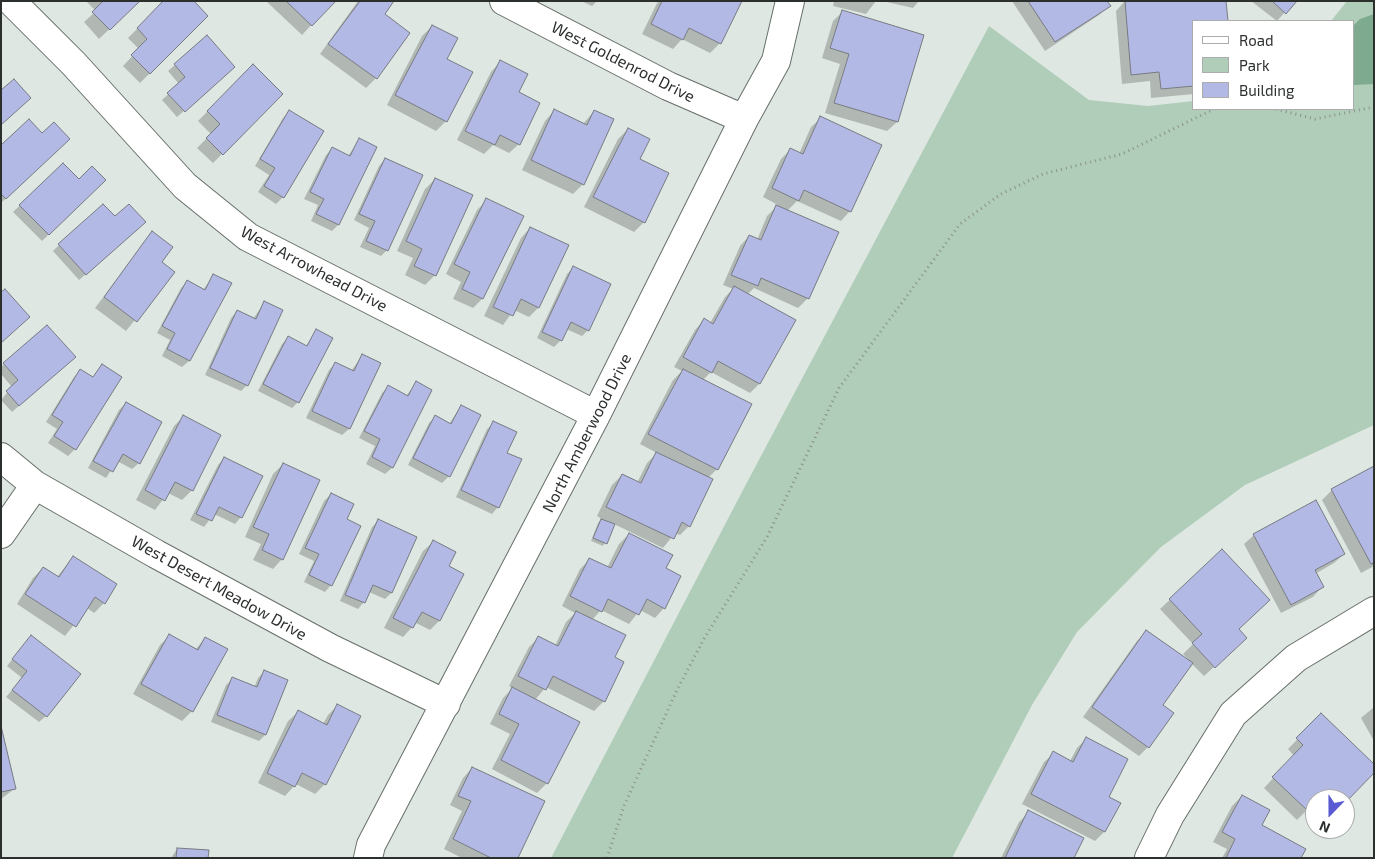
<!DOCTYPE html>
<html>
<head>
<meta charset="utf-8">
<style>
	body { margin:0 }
	#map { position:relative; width:1375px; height:859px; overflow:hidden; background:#dee7e1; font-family:"Exo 2",sans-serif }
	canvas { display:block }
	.frame { position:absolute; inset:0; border:2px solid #2c302d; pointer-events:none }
	.legend { position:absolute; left:1192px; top:20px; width:162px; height:90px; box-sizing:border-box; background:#fff; border:1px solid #abacab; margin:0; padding:6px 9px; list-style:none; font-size:15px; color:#2c302d }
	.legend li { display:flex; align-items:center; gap:10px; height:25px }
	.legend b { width:25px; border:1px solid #abacab }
	.north { position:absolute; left:1305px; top:789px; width:50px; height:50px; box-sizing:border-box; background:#fff; border:1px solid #abacab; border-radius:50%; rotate:202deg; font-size:14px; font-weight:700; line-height:20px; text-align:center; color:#2c302d }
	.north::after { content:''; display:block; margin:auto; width:18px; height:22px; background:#5a5bd3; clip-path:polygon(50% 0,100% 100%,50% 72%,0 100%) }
</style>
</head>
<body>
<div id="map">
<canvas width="1375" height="859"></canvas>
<div class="frame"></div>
<ul class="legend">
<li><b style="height:6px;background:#fff"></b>Road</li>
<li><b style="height:14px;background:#b0cdba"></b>Park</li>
<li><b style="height:14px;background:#b2b9e5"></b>Building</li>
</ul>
<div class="north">N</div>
</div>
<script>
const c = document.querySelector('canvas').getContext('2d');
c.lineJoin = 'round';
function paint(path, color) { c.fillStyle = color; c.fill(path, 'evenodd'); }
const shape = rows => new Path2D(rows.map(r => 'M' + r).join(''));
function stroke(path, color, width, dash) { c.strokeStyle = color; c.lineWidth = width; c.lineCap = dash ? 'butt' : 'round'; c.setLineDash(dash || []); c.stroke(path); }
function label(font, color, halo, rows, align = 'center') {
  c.font = font + ' "Exo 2",sans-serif'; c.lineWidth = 5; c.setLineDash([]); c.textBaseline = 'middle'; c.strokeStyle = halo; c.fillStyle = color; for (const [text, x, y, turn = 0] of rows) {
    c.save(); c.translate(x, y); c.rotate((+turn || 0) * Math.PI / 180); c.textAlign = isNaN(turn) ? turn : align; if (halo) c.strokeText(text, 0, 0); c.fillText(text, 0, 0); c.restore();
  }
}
paint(shape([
	[1347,1,1374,1,1374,425,1245,485,1161,547,1077,632,1032,705,952,858,551,858,743,490,989,26,1089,100,1148,106,1194,101,1194,109,1354,109,1354,21,1331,21]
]), '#b0cdba');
paint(shape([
	[1374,14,1374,84,1354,85,1354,25,1360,19]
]), '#7eaa8f');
paint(shape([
	[86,1,139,1,99,39,84,22,96,11],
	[165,1,207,16,140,83,123,66,139,49,128,38],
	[266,1,334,1,302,35],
	[358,1,393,1,383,15,376,78,366,88,320,54],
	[581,1,597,1,592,6],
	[658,1,740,1,720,43,710,53,682,39,673,49,642,34],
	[834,1,876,1,866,14,833,6],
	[882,1,919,1,913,8],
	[1012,1,1106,1,1109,6,1099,15,1045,51],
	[1125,1,1225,1,1226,21,1194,21,1194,94,1151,98,1150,81,1122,84,1116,11],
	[1251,1,1295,1,1277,21],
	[842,12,922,36,897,122,887,131,825,113,840,64,822,58,833,21],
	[432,26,445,59,471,73,446,121,436,131,387,105,422,36],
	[207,37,227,73,177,117,162,100,179,84,168,71],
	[500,62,517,93,519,144,509,153,493,145,484,154,457,140,491,72],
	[253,66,282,94,213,163,197,148,211,134,198,121],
	[554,111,583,124,594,111,583,184,573,194,522,170,545,121],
	[289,112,283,197,276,204,258,192,269,175,255,166,283,118],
	[821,118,850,211,841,221,797,201,787,211,808,298,798,308,754,288,747,295,794,321,759,384,750,393,711,372,703,380,717,469,708,478,689,526,680,535,675,533,663,548,614,524,603,546,591,541,598,523,602,519,597,516,612,485,622,475,637,483,647,463,657,453,640,444,673,380,682,371,674,367,695,330,704,320,710,323,725,297,733,289,723,285,740,246,749,236,757,240,767,216,778,205,763,197,781,159,790,150,799,154,811,127],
	[628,129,638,159,644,222,634,232,584,207,618,139],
	[42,135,59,148,1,203,1,147],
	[359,140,376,148,338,225,332,231,311,221,318,205,304,199,326,155,332,149,348,156],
	[385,159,387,250,381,256,360,247,369,228,354,220,379,166],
	[63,164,79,181,104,180,42,241,13,212],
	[435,179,435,275,425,285,405,275,413,258,397,251,425,189],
	[487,200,482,299,473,308,453,299,461,282,446,274,477,210],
	[115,218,138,228,79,280,53,251,59,245],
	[530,228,538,308,529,317,514,310,503,325,484,316,521,238],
	[152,233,160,262,173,272,126,331,95,308],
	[573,268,588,330,582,336,566,329,561,340,554,347,537,338,567,274],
	[214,275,230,284,189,361,182,367,162,356,170,340,157,333,181,288,187,282,203,290],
	[264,303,247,385,241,391,205,375,231,318,237,311,253,319],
	[317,331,298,402,292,408,258,391,282,344,288,338,305,347],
	[362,356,380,364,349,429,342,435,306,418,329,370,335,364,351,371],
	[68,363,12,412,1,400,12,387,1,374,1,367,4,364],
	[102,366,75,449,68,456,48,443,57,429,46,422,74,377,80,371,92,378],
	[416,383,431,390,392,468,385,474,366,464,375,446,359,438,382,393,388,387,406,396],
	[126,403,139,463,132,469,117,461,106,478,88,468,119,410],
	[461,406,449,476,442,483,408,465,429,423,435,417,449,424],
	[183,417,220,435,192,490,182,500,168,493,155,510,136,500,174,426],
	[494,423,506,454,498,507,492,514,456,497,487,429],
	[224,458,241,517,235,524,214,514,204,527,190,520,218,465],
	[283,464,282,559,273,569,253,560,261,544,245,537,273,474],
	[1374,468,1374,566,1361,573,1322,500,1332,490],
	[331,494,331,585,325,592,304,582,314,561,299,554,324,501],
	[378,521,391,593,385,599,369,592,364,602,358,609,340,601,372,527],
	[629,534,664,569,664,608,655,618,640,610,629,624,601,610,592,620,613,658,604,701,594,711,546,687,535,700,547,783,537,793,492,769,510,734,490,724,503,698,513,688,509,686,529,647,538,638,555,646,566,622,575,613,562,606,580,569,590,559,607,568,619,544],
	[1254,535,1344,554,1334,563,1315,574,1322,587,1313,597,1281,613,1244,544],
	[433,542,448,567,439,621,430,630,416,623,403,637,384,628,423,551],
	[1222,551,1238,629,1236,647,1204,676,1191,663,1161,705,1148,747,1139,756,1083,717,1137,641,1146,632,1190,661,1183,654,1193,644,1160,609],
	[73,557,104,603,94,613,87,608,65,636,17,604,33,578,43,568,57,577],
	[170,635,195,650,205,638,226,650,192,711,182,721,133,694,160,645],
	[31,636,46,716,39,722,6,697,22,678,7,666],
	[264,672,287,681,265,735,259,741,211,722,226,685,233,679,254,688,258,678],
	[338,705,325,784,315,794,296,784,285,796,258,783,288,721,298,712,323,724,328,715],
	[1374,707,1374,741,1361,718],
	[1321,715,1374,766,1345,801,1345,799,1315,799,1315,802,1297,820,1264,788,1294,756,1288,749],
	[1,731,14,789,1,799],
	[1086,739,1107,798,1119,804,1104,832,1095,841,1022,804,1044,762,1054,753,1070,761,1077,748],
	[472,768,517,858,462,858,444,849,462,811,450,805,463,778],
	[1242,796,1261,826,1300,858,1222,858,1227,849,1213,842,1232,806],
	[1029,812,1073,858,1001,858,1019,822],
	[177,849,207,858,171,858]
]), '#0003');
const building = shape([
	[103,1,140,1,110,30,92,12,103,1],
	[163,1,194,1,208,16,150,74,131,55,147,39,137,28,163,1],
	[286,1,336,1,312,26,286,1],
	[360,1,394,1,385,14,410,33,377,79,328,44,360,1],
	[662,1,742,1,721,44,689,28,683,40,651,24,662,1],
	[1028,1,1107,1,1111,6,1055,42,1028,1],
	[1125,1,1226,1,1228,21,1194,21,1194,86,1161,89,1159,72,1131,75,1125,1],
	[1272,1,1297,1,1286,14,1272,1],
	[842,10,924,35,898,122,834,103,849,54,830,48,842,10],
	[432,25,458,38,447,59,473,72,447,122,395,95,432,25],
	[207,35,235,67,185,112,167,93,185,77,174,64,207,35],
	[500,60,528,74,519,92,540,103,520,145,500,135,495,145,465,131,500,60],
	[253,64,283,94,223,155,206,138,220,124,207,111,253,64],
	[14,79,31,98,1,125,1,90,14,79],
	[554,109,587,125,594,110,614,119,584,185,531,160,554,109],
	[289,110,324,131,284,198,264,186,275,168,260,159,289,110],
	[820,116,882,145,851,212,804,190,799,201,772,188,790,148,803,154,820,116],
	[29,119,42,133,54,122,70,139,6,199,1,194,1,145,29,119],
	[628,128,650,139,640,159,669,173,645,223,593,197,628,128],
	[359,138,377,147,339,225,316,214,324,199,310,192,332,147,350,156,359,138],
	[385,158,423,175,388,251,366,241,375,221,359,214,385,158],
	[63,163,79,179,92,166,106,180,49,235,19,205,63,163],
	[435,178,473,195,436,276,414,266,422,249,406,241,435,178],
	[486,198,524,216,483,299,462,289,470,272,454,264,486,198],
	[103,204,115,216,129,204,146,222,86,275,58,244,103,204],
	[776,205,839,232,809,299,761,278,758,286,731,275,749,235,761,240,776,205],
	[530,227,569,245,539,308,521,299,513,316,493,307,530,227],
	[152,231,173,247,162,262,175,272,137,322,104,297,152,231],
	[573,266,611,284,589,331,571,322,562,341,542,332,573,266],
	[213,274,232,283,190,361,167,349,175,333,162,326,187,280,205,290,213,274],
	[734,286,796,320,760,384,718,361,712,373,683,357,704,318,713,324,734,286],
	[5,289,30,317,1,343,1,292,5,289],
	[264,301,283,310,248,386,210,368,237,310,256,319,264,301],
	[47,325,76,357,19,406,6,391,18,380,3,363,47,325],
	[316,329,333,338,299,403,263,384,288,336,307,346,316,329],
	[362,354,381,363,350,429,312,411,335,362,354,371,362,354],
	[102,364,122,377,76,450,54,436,63,422,52,415,80,369,93,377,102,364],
	[683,369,752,404,718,470,648,434,683,369],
	[416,381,432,390,393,468,372,457,380,439,364,431,388,385,408,396,416,381],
	[126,402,162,422,140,464,123,454,113,472,93,461,126,402],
	[461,405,481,415,450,477,413,458,435,415,451,424,461,405],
	[183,415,221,435,193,491,175,482,165,501,145,490,183,415],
	[493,421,517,432,507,453,522,459,499,508,461,490,493,421],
	[656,452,713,479,690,527,682,522,674,539,606,507,622,474,641,483,656,452],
	[224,457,263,476,242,518,219,507,212,521,196,514,224,457],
	[283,463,320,480,283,560,262,550,269,534,253,527,283,463],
	[1374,466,1374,563,1371,564,1331,489,1374,466],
	[331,493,354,504,347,519,361,526,332,586,309,575,319,554,305,548,331,493],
	[1316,500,1345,554,1315,570,1324,587,1291,605,1253,534,1316,500],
	[378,519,417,537,392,593,373,585,365,603,345,595,378,519],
	[601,519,615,524,607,544,593,538,601,519],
	[629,533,673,555,666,568,681,576,665,609,647,599,639,615,608,599,602,612,570,596,589,558,611,568,629,533],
	[433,540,456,552,449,566,464,574,440,621,422,612,413,628,393,618,433,540],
	[1222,549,1270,600,1239,629,1247,638,1215,668,1192,643,1202,634,1169,599,1222,549],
	[73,556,117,584,105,604,95,597,76,627,25,594,43,567,59,577,73,556],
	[576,611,626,635,615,657,624,662,605,702,553,676,546,690,518,676,538,636,558,646,576,611],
	[1146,630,1193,663,1163,705,1174,713,1149,748,1092,707,1146,630],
	[169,634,198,650,205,637,228,649,193,712,141,684,169,634],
	[31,635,81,674,47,717,12,690,27,671,12,659,31,635],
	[264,670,288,680,266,735,217,715,232,677,257,687,264,670],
	[512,687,580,722,548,784,501,760,519,724,499,714,512,687],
	[337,704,361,716,326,785,302,773,295,787,267,773,298,710,327,725,337,704],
	[1321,713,1374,764,1374,773,1345,803,1345,799,1334,799,1326,792,1319,799,1315,799,1315,804,1308,811,1272,777,1303,745,1296,738,1321,713],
	[1,726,16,789,1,792,1,726],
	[1086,737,1128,759,1109,797,1121,803,1105,832,1031,794,1053,751,1073,762,1086,737],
	[472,767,545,801,518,858,491,858,453,839,471,801,458,796,472,767],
	[1242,795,1270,810,1262,825,1306,849,1301,858,1226,858,1235,839,1222,832,1242,795],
	[1028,810,1084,838,1074,858,1005,858,1028,810],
	[177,848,209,850,208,858,176,858,177,848]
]);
paint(building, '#b2b9e5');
stroke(building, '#787a82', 1);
const minor = shape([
	[11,1,74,64,185,186,248,237,596,415],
	[504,1,668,86,744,119],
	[1,457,35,485,156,554,330,648,446,704],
	[1,534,35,485],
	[368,858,371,845,596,415,744,119,776,61,790,1],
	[1149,858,1170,815,1233,714,1296,658,1374,611]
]);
stroke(minor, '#676f69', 30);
stroke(shape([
	[1276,109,1315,119,1374,107],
	[607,858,624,806,677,690,705,637,767,537,839,388,960,224,1001,194,1043,174,1122,154,1214,109]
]), '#8a918c', 3, [1, 4]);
stroke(minor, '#fff', 28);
label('16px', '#2c302d', '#fff', [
	["West Goldenrod Drive",623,62,27],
	["West Arrowhead Drive",314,269,28],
	["North Amberwood Drive",587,433,-63],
	["West Desert Meadow Drive",219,588,29]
]);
</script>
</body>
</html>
